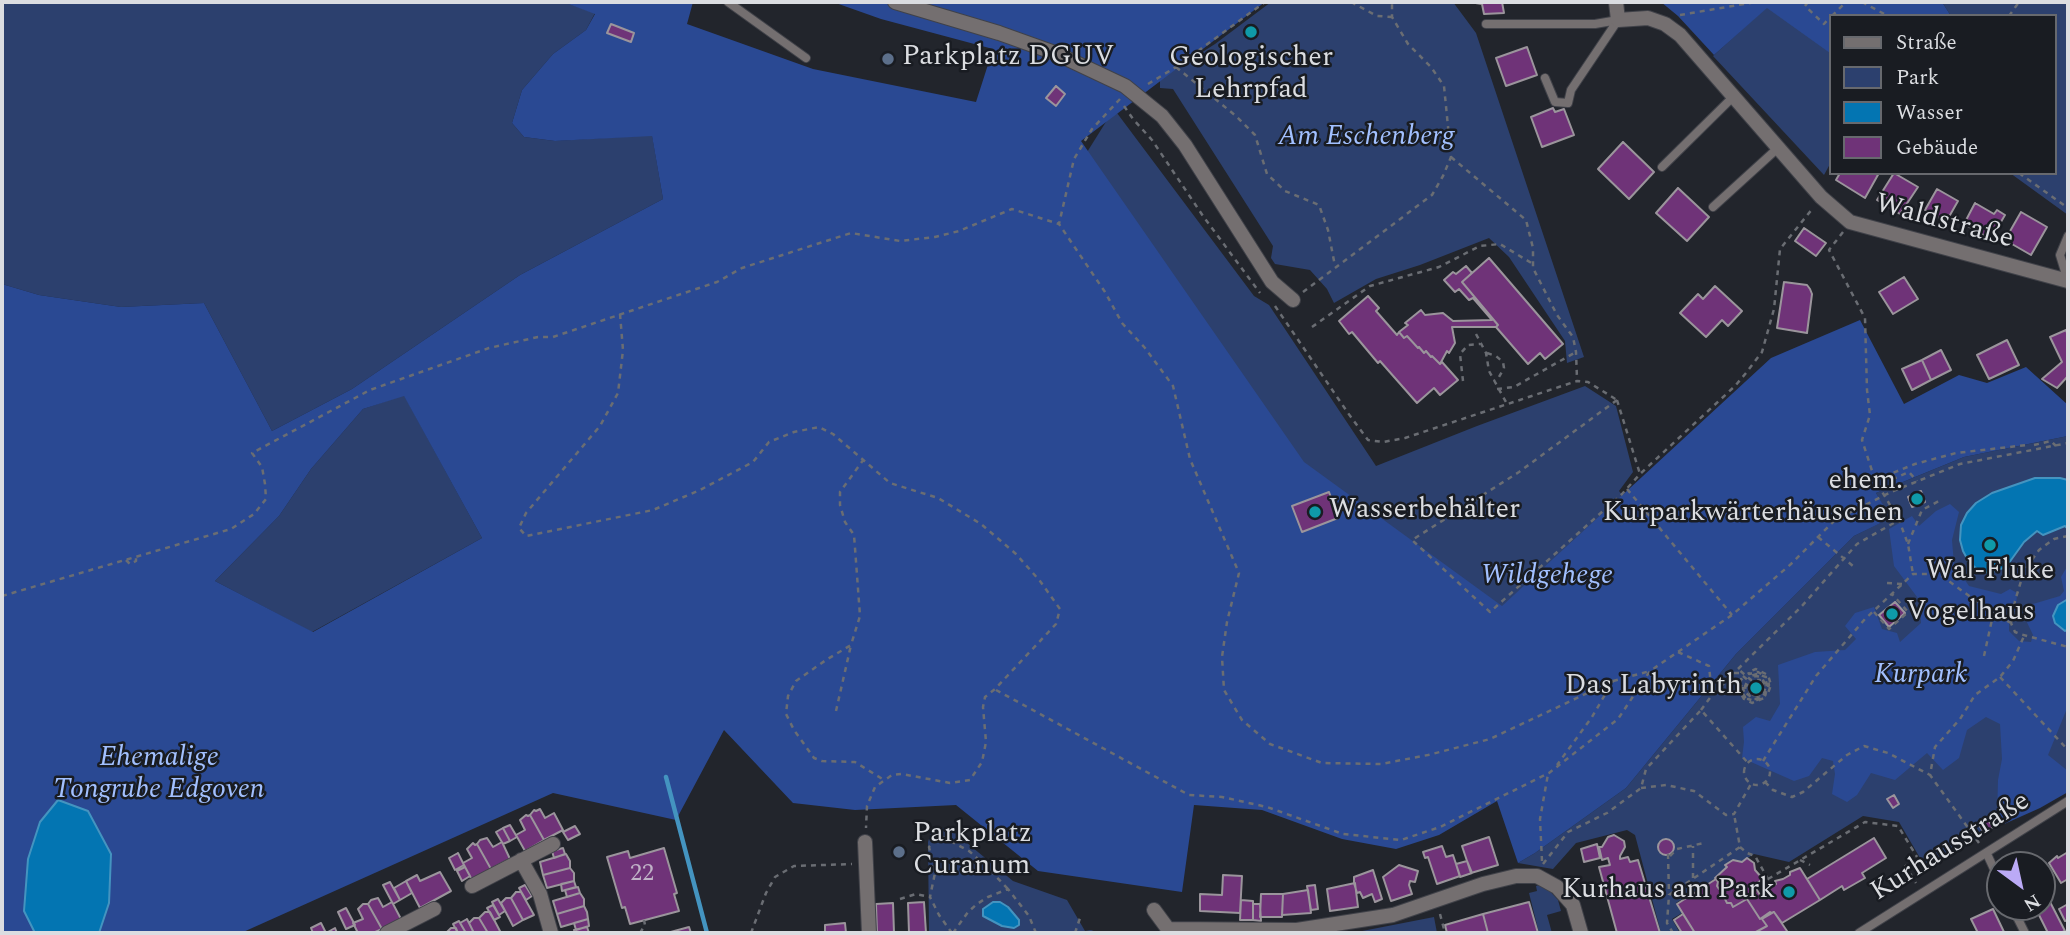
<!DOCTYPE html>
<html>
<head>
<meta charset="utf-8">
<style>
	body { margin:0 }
	#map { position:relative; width:2070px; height:935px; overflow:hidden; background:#22252c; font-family:Spectral,serif }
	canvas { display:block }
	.frame { position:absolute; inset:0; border:4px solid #dbdde1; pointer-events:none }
	.legend { position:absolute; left:1829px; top:14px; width:228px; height:161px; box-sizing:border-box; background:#191c22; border:2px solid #67696e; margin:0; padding:9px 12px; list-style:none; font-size:21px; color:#dbdde1 }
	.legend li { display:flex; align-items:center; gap:14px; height:35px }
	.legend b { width:35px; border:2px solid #67696e }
	.north { position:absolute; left:1986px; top:851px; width:70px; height:70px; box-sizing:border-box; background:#191c22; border:2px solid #67696e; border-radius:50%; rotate:147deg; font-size:19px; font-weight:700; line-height:28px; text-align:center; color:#dbdde1 }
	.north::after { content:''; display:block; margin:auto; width:24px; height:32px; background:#bbaaf6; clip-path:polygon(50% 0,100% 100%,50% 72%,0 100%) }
</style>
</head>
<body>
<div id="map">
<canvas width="2070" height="935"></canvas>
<div class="frame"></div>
<ul class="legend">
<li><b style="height:9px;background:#746f70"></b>Straße</li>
<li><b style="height:19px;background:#2c406e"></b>Park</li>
<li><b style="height:19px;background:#0375b2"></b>Wasser</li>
<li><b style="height:19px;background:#6f3378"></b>Gebäude</li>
</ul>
<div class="north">N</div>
</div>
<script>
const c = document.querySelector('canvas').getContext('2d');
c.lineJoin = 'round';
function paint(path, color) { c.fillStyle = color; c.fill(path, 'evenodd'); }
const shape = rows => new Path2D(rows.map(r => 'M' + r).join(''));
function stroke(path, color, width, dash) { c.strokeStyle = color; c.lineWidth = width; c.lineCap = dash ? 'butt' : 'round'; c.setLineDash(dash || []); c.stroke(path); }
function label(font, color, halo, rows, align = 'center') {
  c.font = font + ' Spectral,serif'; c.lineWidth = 5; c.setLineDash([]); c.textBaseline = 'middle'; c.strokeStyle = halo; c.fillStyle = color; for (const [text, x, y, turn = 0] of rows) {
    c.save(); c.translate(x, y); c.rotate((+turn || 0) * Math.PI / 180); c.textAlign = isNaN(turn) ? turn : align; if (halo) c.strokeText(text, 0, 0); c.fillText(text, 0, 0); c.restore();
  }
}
paint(shape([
	[2,2,563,2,595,13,586,30,553,54,522,90,512,123,524,137,555,141,652,135,663,199,520,275,352,389,272,431,204,303,121,307,39,295,2,284],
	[1271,2,1453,2,1476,33,1584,357,1567,363,1565,341,1509,257,1489,238,1420,265,1376,279,1334,303,1327,289,1310,270,1275,264,1271,258,1273,246,1173,89,1160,88,1160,79,1215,44],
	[1942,2,2068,2,2068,215,2010,173,2054,173,2054,16,1951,16],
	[1767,7,1830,52,1830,164,1824,175,1713,56],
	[1114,109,1254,296,1269,305,1376,466,1477,426,1585,386,1616,406,1633,472,1619,491,1713,605,1453,734,1084,157],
	[404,395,482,538,312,632,215,581,279,516,311,469,363,409],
	[2068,436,2068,780,1927,870,1899,822,1863,816,1789,862,1754,854,1676,903,1682,913,1672,919,1680,933,1661,933,1635,835,1627,830,1576,843,1553,869,1518,863,1535,853,1626,788,1736,654,1854,536,1890,518,1876,493,1964,457],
	[949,828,1013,881,1067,900,1085,931,1091,930,1099,933,929,933,928,842,932,829],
	[1539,885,1548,889,1558,900,1561,911,1547,915,1552,933,1539,933,1529,893,1537,891,1536,886],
	[1434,917,1437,933,1352,933]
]), '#2c406e');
paint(shape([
	[563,2,693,2,687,24,813,69,976,102,993,49,881,19,833,2,1265,2,1081,141,1304,462,1502,606,1771,358,1860,320,1904,404,1959,375,1987,383,2026,367,2068,405,2068,436,1964,457,1876,493,1891,518,1854,536,1736,654,1626,788,1535,853,1518,863,1497,801,1439,835,1396,849,1342,839,1262,810,1194,805,1182,892,1038,871,956,805,855,810,793,803,724,730,676,820,553,793,241,933,99,933,109,903,24,911,35,933,2,933,2,284,39,295,121,307,204,303,272,431,352,389,520,275,663,199,652,136,555,141,524,137,512,123,522,90,553,54,586,30,595,14],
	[404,396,482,538,313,632,215,581,279,516,311,469,363,409],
	[1661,2,1942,2,1951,16,1830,16,1830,53,1767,8,1714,55,1678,16],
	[1950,504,1959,512,1952,540,1954,564,1969,586,2001,594,2010,589,2017,593,2016,608,2009,624,2009,631,2019,641,2031,642,2033,635,2023,614,2026,606,2060,596,2064,591,2061,577,2068,565,2068,599,2058,605,2065,630,2068,629,2068,706,2048,755,2068,771,2068,792,2040,808,2002,825,1997,819,1998,780,2002,759,2000,724,1986,717,1967,730,1959,758,1943,770,1927,753,1895,780,1871,773,1857,795,1847,802,1832,794,1835,774,1833,761,1822,758,1809,776,1794,781,1742,758,1744,742,1743,727,1756,717,1770,721,1780,704,1778,665,1815,652,1845,650,1856,639,1845,626,1855,613,1874,607,1882,629,1897,633,1900,642,1921,623,1920,601,1894,566,1889,529,1912,516,1919,526,1936,511]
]), '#2a4993');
const water = shape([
	[2035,478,2060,478,2068,480,2068,529,2065,526,2043,535,2037,531,2024,542,2006,567,1989,573,1978,570,1969,562,1963,551,1960,540,1961,525,1967,513,1976,503,1992,493,2035,478],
	[2068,599,2068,629,2065,631,2055,623,2053,616,2058,605,2068,599],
	[58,800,88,811,111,854,109,903,99,933,35,933,24,911,28,859,40,822,58,800],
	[993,902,1000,902,1008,907,1019,920,1019,925,1014,928,1002,926,983,916,983,909,993,902]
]);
paint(water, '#0375b2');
stroke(water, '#4494c0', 2);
stroke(shape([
	[666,777,707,933]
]), '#4494c0', 4.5);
const building = shape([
	[1469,2,1502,2,1504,13,1484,14,1482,4,1469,2],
	[611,24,634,33,631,42,607,33,611,24],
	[1527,47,1537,75,1506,86,1496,58,1527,47],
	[1056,86,1065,94,1056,106,1046,98,1056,86],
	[1553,108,1555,112,1564,109,1574,135,1542,147,1531,117,1553,108],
	[1623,142,1654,172,1629,199,1598,169,1623,142],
	[1840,173,1879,173,1865,198,1836,180,1840,173],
	[1894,173,1918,187,1900,214,1877,200,1894,173],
	[1678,188,1709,217,1687,241,1656,213,1678,188],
	[1937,189,1958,201,1946,222,1925,210,1937,189],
	[1975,203,1994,214,1997,210,2005,215,1991,239,1964,224,1975,203],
	[2021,212,2047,227,2031,255,2005,240,2021,212],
	[1804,228,1826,243,1816,256,1795,241,1804,228],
	[1489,258,1563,344,1545,359,1540,353,1528,364,1496,327,1498,325,1462,282,1489,258],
	[1466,266,1472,273,1462,282,1498,325,1496,327,1452,327,1455,343,1449,353,1447,351,1440,364,1432,356,1431,357,1426,351,1424,353,1419,347,1418,348,1407,336,1404,338,1399,332,1408,325,1405,323,1421,310,1425,315,1443,313,1453,321,1492,320,1473,298,1469,300,1459,289,1455,292,1444,280,1453,272,1456,274,1466,266],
	[1904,277,1918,299,1893,314,1879,292,1904,277],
	[1784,282,1807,285,1810,289,1812,294,1807,333,1777,328,1784,282],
	[1715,286,1742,311,1728,326,1722,320,1706,337,1680,313,1698,294,1703,299,1715,286],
	[1368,296,1379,308,1376,311,1397,335,1399,332,1404,338,1407,336,1418,348,1419,347,1424,353,1426,351,1431,357,1432,356,1440,364,1442,362,1458,380,1440,395,1434,388,1417,403,1380,361,1378,363,1352,332,1349,334,1339,321,1368,296],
	[2066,330,2068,336,2068,376,2057,388,2042,379,2062,362,2050,337,2066,330],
	[2007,340,2019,365,1989,379,1977,355,2007,340],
	[1941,350,1951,370,1931,380,1922,360,1941,350],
	[1922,360,1931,380,1912,390,1902,369,1922,360],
	[1921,491,1925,502,1912,507,1908,497,1921,491],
	[1329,492,1338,518,1302,532,1292,506,1329,492],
	[1895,602,1905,613,1889,627,1879,615,1895,602],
	[1894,795,1899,804,1893,808,1887,799,1894,795],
	[540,809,545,818,554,813,563,830,544,840,530,815,534,810,536,811,540,809],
	[526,815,528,816,530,815,544,840,525,851,516,835,525,830,520,820,526,815],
	[1988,820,1993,827,1984,833,1979,825,1988,820],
	[510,825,517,837,510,841,503,828,510,825],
	[575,826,580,834,568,840,563,832,575,826],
	[503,828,510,841,503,844,496,832,503,828],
	[1614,835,1624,841,1625,847,1620,856,1620,859,1628,857,1630,862,1638,860,1660,933,1617,933,1599,867,1610,865,1608,858,1602,860,1599,847,1602,847,1608,837,1614,835],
	[1489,837,1498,865,1471,873,1462,846,1489,837],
	[487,838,493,847,502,842,510,859,491,869,477,844,480,840,487,838],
	[1874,838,1886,858,1862,873,1865,878,1844,890,1842,886,1820,900,1807,879,1874,838],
	'1658 847a8 8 0 1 1 16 0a8 8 0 1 1-16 0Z',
	[473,843,475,845,477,844,491,869,472,880,463,863,472,858,467,849,473,843],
	[1597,844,1600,858,1584,862,1581,849,1597,844],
	[1442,846,1446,857,1453,855,1460,876,1437,884,1428,857,1425,858,1423,852,1442,846],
	[563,848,565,854,554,858,552,851,563,848],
	[664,848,677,893,674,894,679,911,630,924,625,907,622,908,607,857,628,851,630,858,664,848],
	[2068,852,2068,879,2061,883,2049,863,2057,856,2058,858,2068,852],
	[458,853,464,865,455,870,449,858,458,853],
	[566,854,570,861,570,868,543,875,540,862,566,854],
	[2016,857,2020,865,2007,865,2006,863,2016,857],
	[1747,858,1754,863,1755,870,1763,879,1754,885,1760,895,1762,893,1762,889,1766,886,1770,888,1776,884,1775,881,1783,879,1790,875,1790,872,1800,868,1820,900,1782,923,1774,912,1771,913,1770,912,1760,919,1747,899,1733,907,1731,903,1727,903,1725,899,1726,896,1722,889,1719,889,1717,886,1718,882,1715,878,1727,867,1725,865,1733,860,1742,862,1747,858],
	[1467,861,1472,873,1460,877,1456,864,1467,861],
	[1399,865,1418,871,1415,882,1410,881,1409,885,1412,894,1391,901,1383,877,1399,865],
	[465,867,470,876,462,881,457,871,465,867],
	[570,868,574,873,574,881,547,888,543,875,570,868],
	[1373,870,1382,899,1375,902,1372,894,1363,898,1360,892,1357,893,1354,883,1354,877,1373,870],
	[440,872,451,891,420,908,406,881,417,875,420,881,440,872],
	[1223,875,1242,876,1240,913,1200,911,1200,894,1222,895,1223,875],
	[1716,879,1718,882,1717,886,1719,889,1722,889,1726,896,1725,899,1727,903,1731,903,1733,907,1747,899,1760,919,1770,912,1771,913,1762,919,1767,926,1754,933,1695,933,1677,904,1716,879],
	[406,881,412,893,400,900,394,888,406,881],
	[574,881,576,887,562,891,561,884,574,881],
	[390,882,400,900,393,904,383,885,390,882],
	[1355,883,1358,907,1330,911,1327,889,1355,883],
	[525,885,532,896,526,900,519,888,525,885],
	[1315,885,1318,909,1311,910,1307,886,1315,885],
	[578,887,580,893,567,897,565,890,578,887],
	[1308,890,1311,913,1282,915,1283,894,1308,890],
	[516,892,521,892,534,915,523,920,511,898,516,892],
	[580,893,584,899,584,906,557,914,553,901,580,893],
	[1261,894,1283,894,1282,917,1260,917,1261,894],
	[378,898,383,907,392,902,401,919,382,929,368,904,371,900,378,898],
	[506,898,511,898,523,920,513,926,501,903,506,898],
	[498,899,505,911,499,915,492,902,498,899],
	[1241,900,1253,901,1253,920,1240,920,1241,900],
	[2049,900,2065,931,2060,933,2048,933,2035,907,2042,907,2042,904,2049,900],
	[924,902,926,933,909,933,908,903,924,902],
	[1529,902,1538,933,1488,933,1483,914,1529,902],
	[893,903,894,933,877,933,876,904,893,903],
	[363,904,368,904,382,929,373,933,358,933,353,923,363,919,358,909,363,904],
	[1253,904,1260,904,1261,921,1253,920,1253,904],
	[2068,904,2068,920,2065,921,2059,909,2068,904],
	[493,905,500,917,494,920,487,908,493,905],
	[584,906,587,912,588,919,561,927,557,914,584,906],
	[346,908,355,925,346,929,338,912,346,908],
	[1993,909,2004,932,1978,933,1971,919,1993,909],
	[485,912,490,912,501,933,488,933,479,918,485,912],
	[1774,912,1787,931,1784,933,1754,933,1767,926,1762,919,1774,912],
	[1483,914,1488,933,1447,933,1445,925,1483,914],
	[1683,914,1695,933,1682,933,1674,920,1683,914],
	[474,918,479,918,488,933,474,933,469,923,474,918],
	[467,919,473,931,470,933,466,933,460,923,467,919],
	[588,919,589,926,576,930,574,923,588,919],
	[459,921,466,933,458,933,453,924,459,921],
	[321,923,326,933,335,928,337,933,313,933,311,928,321,923],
	[845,923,846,933,825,933,825,925,845,923],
	[587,927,589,933,575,933,574,930,587,927],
	[689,927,691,933,667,933,689,927],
	[451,928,456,928,458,933,446,933,451,928]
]);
paint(building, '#6f3378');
stroke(building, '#9b959c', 2);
const lane = shape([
	[728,2,806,58],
	[1486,24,1595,24,1618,20],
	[1545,78,1555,102,1568,103,1571,90,1618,20],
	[1662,167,1734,96],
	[1713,207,1779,147],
	[2068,281,2060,255,2068,236],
	[1987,854,2000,882],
	[2012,907,2025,933],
	[1859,933,2068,801]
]);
const street = shape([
	[895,2,999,33,1055,53,1125,86,1162,116,1185,145,1272,282,1293,300],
	[1616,2,1618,20,1648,18,1665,24,1680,35,1821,197,1850,222,2068,281],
	[865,842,869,933],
	[521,860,540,894,551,933],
	[472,886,553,844],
	[1154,910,1168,929,1297,930,1393,915,1483,884,1516,876,1537,876,1557,887,1573,905,1581,933],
	[387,933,434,909]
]);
stroke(lane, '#404249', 10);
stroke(street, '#404249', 16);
stroke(shape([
	[1351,2,1377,16,1392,17],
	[1808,2,1805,6,1824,24,1830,17],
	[1862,2,1888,16],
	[1680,15,1756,2],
	[1832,16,1844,4,1842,2],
	[2009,16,2019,2],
	[1176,67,1236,116,1255,135,1267,174,1285,191,1319,205,1328,230,1335,266],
	[1148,84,1176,67,1265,2],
	[1120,99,1092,129,1074,159,1059,224,1105,292,1122,323,1145,348,1173,386,1190,459,1239,573,1227,622,1222,657,1224,690,1242,720,1270,744,1322,763,1381,764,1428,755,1490,739,1613,681,1592,717,1557,765],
	[1124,106,1133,119,1152,140,1203,216,1260,293],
	[1451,157,1526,220,1533,248,1533,268,1557,315,1573,337,1576,352,1577,379],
	[2019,173,2068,208],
	[1843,232,1829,250,1865,318,1867,390,1870,415,1862,440,1875,480,1899,520,1908,544,1913,574],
	[1303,292,1432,195,1443,176,1451,157,1444,86,1431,67,1408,44,1392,17,1392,2],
	[1275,306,1348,413,1368,440,1383,442,1405,438,1577,381,1588,382,1617,400],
	[620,314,623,350,618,393,600,426,526,513,519,528,526,536,653,510,700,490,753,462,769,442,794,432,819,427,833,434,890,483,938,498,981,524,1016,554,1040,581,1060,609,1056,624,995,689,985,697,983,707,986,742,982,762,970,780,950,783,902,774,892,775,875,787,867,806,866,828],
	[1312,327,1370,286,1439,267,1480,246,1500,244,1533,264],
	[1476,334,1486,353,1489,371,1507,404],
	[1487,353,1496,356,1503,362,1504,368,1499,377,1494,381],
	[1463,381,1460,354,1468,345,1480,344],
	[1497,389,1514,387,1576,352],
	[1617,400,1519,472,1412,540,1490,612,1622,494,1640,474,1735,386,1746,373,1762,352,1774,309,1780,249,1813,208],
	[1617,400,1640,474],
	[2034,445,2051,441,2056,446],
	[864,459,840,492,840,505,845,522,854,535,855,548,860,616,851,645,826,660,796,681,788,696,786,714,794,730,814,758,822,761,855,762,884,780],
	[1875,480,1915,464,1956,453,2027,445],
	[1627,489,1732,615],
	[1894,490,1893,479,1909,472,1917,481],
	[2068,536,2054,539,2039,550,2024,571,2015,601,2011,623,2015,632,2020,634,2068,647],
	[1818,537,1853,566],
	[1908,544,1922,510,1939,501],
	[126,560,130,564,136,561,136,557],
	[1887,583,1902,584],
	[2,596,231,529,254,514,266,499,265,484,262,467,252,453,370,390,489,348,538,337,553,337,717,282,742,268,851,233,900,241,935,237,959,231,1012,209,1059,224],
	[1874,612,1889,629,1908,612,1892,594],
	[1678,652,1709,666,1712,695],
	[1984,656,1993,615],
	[1738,669,1801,607,1857,544,1899,520],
	[1734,673,1739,673,1758,688,1756,690,1744,683,1743,689,1746,696,1745,697,1740,689,1743,681,1741,679,1738,689,1744,699,1752,703,1764,698,1763,697,1755,701,1748,699,1756,699,1763,696,1767,689,1766,681,1768,680,1769,685,1765,695,1767,696,1771,685,1768,675,1756,669,1748,672,1749,674,1758,672,1766,677,1757,674,1751,676,1752,677,1757,676,1762,678,1766,686,1764,692,1763,682,1760,691,1753,695,1761,695,1751,697,1746,693,1745,686,1748,686,1750,693,1751,692,1750,689,1757,692,1760,686,1756,682,1760,680,1751,680,1738,669],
	[2000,677,2068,750],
	[1613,681,1650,671],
	[996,690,1189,795,1222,797,1267,807,1343,834,1401,840,1440,827,1549,773,1618,719,1650,671,1732,615,1791,564,1835,520,1891,492,1960,464,2068,443],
	[1701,710,1712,695,1734,674],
	[836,711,851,645],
	'1744 772a13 13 0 1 1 26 0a13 13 0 1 1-26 0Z',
	[1763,761,1816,676,1865,619,1913,574,1939,574,1994,614,2011,623],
	[1765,782,1773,790,1792,797,1803,792,1847,755,1864,746,1888,753,1930,775],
	[1641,788,1666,785,1694,791,1726,815,1734,814,1751,784],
	[1979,843,1930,775,1935,747,1960,719,1975,695,2000,677,2013,661,2024,636],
	[1740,847,1747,853,1755,856,1768,879,1757,890],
	[1668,854,1669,895],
	[1670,856,1677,849,1704,843],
	[1800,860,1810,865],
	[1542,861,1540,819,1548,774],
	[1543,864,1568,832,1607,813,1641,788,1646,769,1701,710,1748,763],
	[1905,865,1916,883],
	[1693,878,1693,846],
	[1768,879,1865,822,1898,826,1917,857],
	[900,899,916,894,930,897],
	[1440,914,1445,933],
	[640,933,645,925,644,920],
	[751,933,766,893,775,877,794,866,852,864],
	[952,933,939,915,930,897,935,873,929,847,936,839,943,837,969,851,987,867,1008,889],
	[953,933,968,912,977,904,988,897,1008,889,1029,916,1036,933],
	[1075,933,1081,915],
	[1091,933,1094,933],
	[1673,933,1667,923,1669,895,1740,847,1734,814]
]), '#6a6d73', 2.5, [5, 5]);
stroke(lane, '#746f70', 8);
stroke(street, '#746f70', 14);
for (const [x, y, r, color] of [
	[1251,32,7,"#0f9aa8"],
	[888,59,7,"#5c6f8a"],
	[1917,499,7,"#0f9aa8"],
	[1315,512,7,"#0f9aa8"],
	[1990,545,7,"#0f9aa8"],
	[1892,614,7,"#0f9aa8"],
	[1756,688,7,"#0f9aa8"],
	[899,852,7,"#5c6f8a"],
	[1789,892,7,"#0f9aa8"]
]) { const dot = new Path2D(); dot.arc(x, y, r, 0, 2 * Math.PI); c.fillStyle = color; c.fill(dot); stroke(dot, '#191c22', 2.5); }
label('24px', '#c0b2c7', null, [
	["22",642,875]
]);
label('28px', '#dbdde1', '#191c22', [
	["Parkplatz DGUV",902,59],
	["Geologischer",1251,60,"center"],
	["Lehrpfad",1251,92,"center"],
	["ehem.",1903,483,"right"],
	["Kurparkwärterhäuschen",1903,515,"right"],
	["Wasserbehälter",1329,512],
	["Wal-Fluke",1990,573,"center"],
	["Vogelhaus",1906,614],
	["Das Labyrinth",1742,688,"right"],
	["Parkplatz",913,836],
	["Curanum",913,868],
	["Kurhaus am Park",1775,892,"right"]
], 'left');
label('italic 28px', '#a2c0ff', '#191c22', [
	["Am Eschenberg",1366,139],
	["Wildgehege",1547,578],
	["Kurpark",1921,677],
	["Ehemalige",159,760],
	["Tongrube Edgoven",159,792]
]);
label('28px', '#dbdde1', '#191c22', [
	["Waldstraße",1944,223,15],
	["Kurhausstraße",1951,848,-32]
]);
</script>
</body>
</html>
